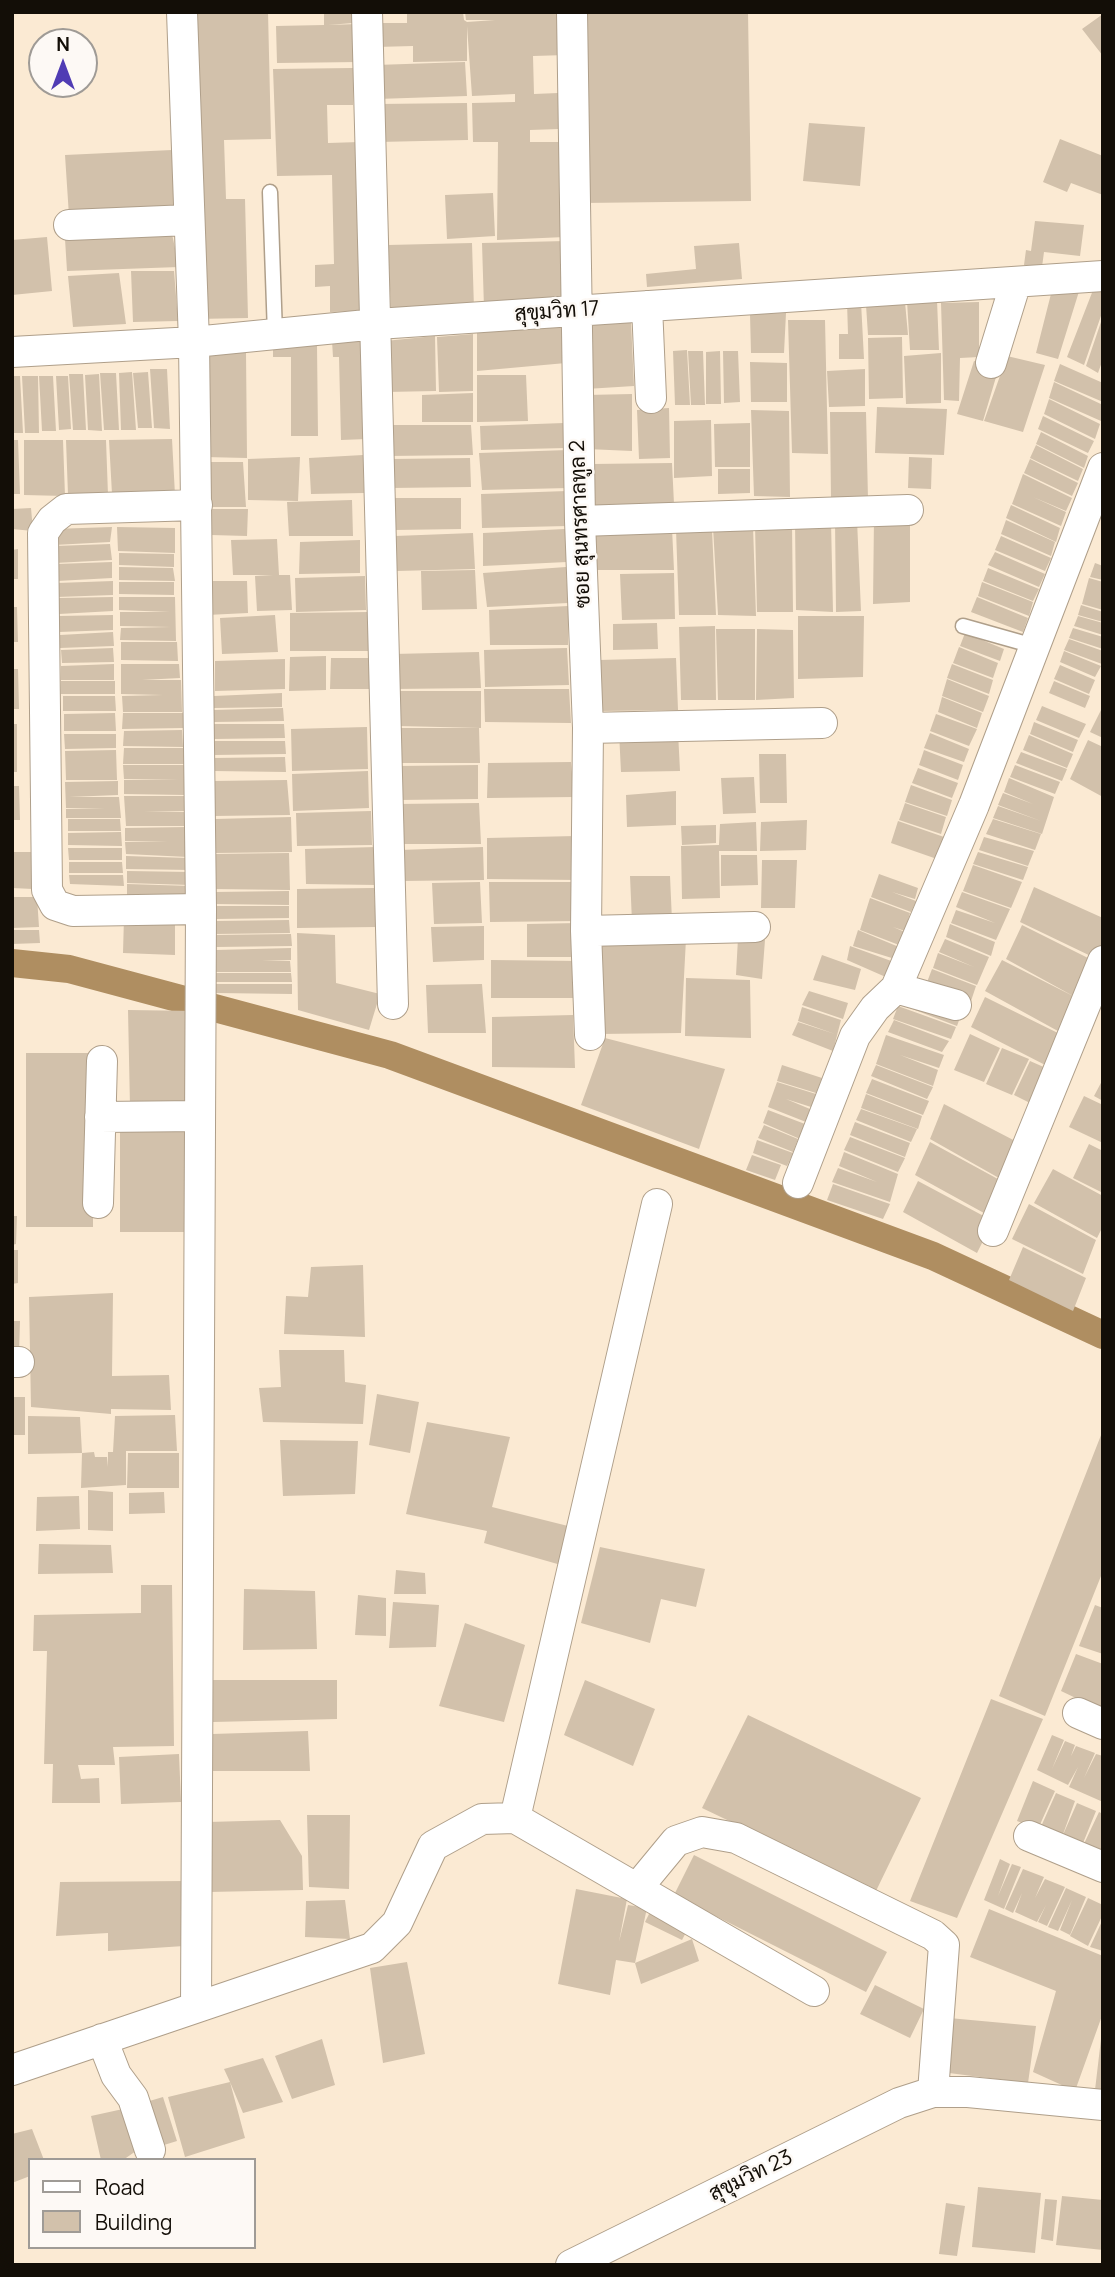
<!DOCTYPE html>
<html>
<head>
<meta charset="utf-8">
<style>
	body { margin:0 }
	#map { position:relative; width:1115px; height:2277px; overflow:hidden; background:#fbead3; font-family:Manrope,sans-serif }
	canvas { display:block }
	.frame { position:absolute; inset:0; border:14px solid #130e07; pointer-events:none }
	.legend { position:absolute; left:28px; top:2158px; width:228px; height:91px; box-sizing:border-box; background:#fdf9f5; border:2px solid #9f9b96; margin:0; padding:9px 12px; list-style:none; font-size:21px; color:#130e07 }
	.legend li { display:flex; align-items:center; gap:14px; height:35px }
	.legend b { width:35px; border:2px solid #9f9b96 }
	.north { position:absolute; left:28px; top:28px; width:70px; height:70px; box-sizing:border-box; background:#fdf9f5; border:2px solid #9f9b96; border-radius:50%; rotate:0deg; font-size:19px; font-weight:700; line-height:28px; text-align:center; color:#130e07 }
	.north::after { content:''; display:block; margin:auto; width:24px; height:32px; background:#503cb4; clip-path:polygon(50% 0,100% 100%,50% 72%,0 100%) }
</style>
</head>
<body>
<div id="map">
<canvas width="1115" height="2277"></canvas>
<div class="frame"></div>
<ul class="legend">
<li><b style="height:9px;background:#fff"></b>Road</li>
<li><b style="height:19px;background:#d2c1ab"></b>Building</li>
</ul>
<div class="north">N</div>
</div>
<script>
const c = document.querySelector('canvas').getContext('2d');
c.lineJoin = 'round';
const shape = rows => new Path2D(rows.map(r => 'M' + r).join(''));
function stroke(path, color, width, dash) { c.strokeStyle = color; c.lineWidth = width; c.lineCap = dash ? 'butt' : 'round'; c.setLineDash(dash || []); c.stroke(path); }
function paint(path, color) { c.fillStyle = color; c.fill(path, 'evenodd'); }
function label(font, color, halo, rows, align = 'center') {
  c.font = font + ' Manrope,Sarabun,sans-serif'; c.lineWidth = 5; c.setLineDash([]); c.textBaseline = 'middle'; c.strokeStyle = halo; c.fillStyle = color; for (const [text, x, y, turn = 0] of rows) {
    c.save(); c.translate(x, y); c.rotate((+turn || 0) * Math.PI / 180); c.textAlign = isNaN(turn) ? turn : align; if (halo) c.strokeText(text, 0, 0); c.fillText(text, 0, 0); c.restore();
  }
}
stroke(shape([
	[12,963,69,969,390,1055,933,1256,1103,1335]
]), '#af8e61', 28);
paint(shape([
	[188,12,268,12,271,139,224,140,226,199,245,199,248,318,196,319],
	[324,12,353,12,353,23,328,25,358,24,359,62,277,63,276,26,324,25],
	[407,12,463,12,464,20,467,22,495,20,466,20,465,12,563,12,566,55,533,56,534,94,558,93,559,129,530,130,530,142,561,142,565,237,497,240,498,142,473,142,472,103,515,102,515,94,472,96,467,26,467,61,413,62,413,46,376,47,376,23,407,23],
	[579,12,748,12,751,201,583,203],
	[1103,14,1103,56,1082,29],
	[465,62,467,96,377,99,376,65],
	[353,68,353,105,327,105,328,143,360,142,363,311,330,312,330,286,315,287,315,265,334,264,332,175,277,176,273,69],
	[467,103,468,140,378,142,378,104],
	[809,123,865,127,860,186,803,181],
	[1060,139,1103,156,1103,195,1071,183,1067,192,1043,182],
	[172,150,179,208,69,216,65,155],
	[493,193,495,236,447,239,445,195],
	[1035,221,1084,225,1080,256,1044,252,1042,267,1024,265,1026,250,1031,251],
	[172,234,179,267,67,271,65,239],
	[47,237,52,291,12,295,12,240],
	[566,241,567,306,484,308,482,243],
	[472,243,474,309,391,311,388,245],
	[739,243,742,279,647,287,646,274,696,269,694,246],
	[131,271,174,271,178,321,133,322],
	[119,273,126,324,73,327,68,276],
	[1081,285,1058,359,1036,353,1053,286],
	[1095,285,1103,287,1103,310,1084,365,1067,357],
	[937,300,939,350,910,350,907,301],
	[847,302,861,302,864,359,839,359,839,334,848,334],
	[905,302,908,335,868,335,866,305],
	[979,302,979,357,960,358,959,401,944,400,941,303],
	[786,313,784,353,751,353,750,314],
	[1103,316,1103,359,1098,373,1086,366],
	[788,320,825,320,828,454,792,453],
	[631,322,634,386,586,389,583,324],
	[567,324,566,363,477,371,477,332],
	[473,334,473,391,439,392,437,337],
	[435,336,436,391,386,392,385,341],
	[902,337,903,398,869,399,868,338],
	[363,340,367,439,341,440,339,357,333,357,332,341],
	[273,345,317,345,318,436,291,436,291,357,273,357],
	[687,350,690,405,675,405,673,351],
	[688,351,703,351,705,405,691,405],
	[720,351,721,404,706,404,706,352],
	[723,351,738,351,740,402,724,403],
	[246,352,247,458,205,457,204,353],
	[941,353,941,403,906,404,904,356],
	[1007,356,1045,365,1023,432,984,421],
	[974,361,999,367,983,421,957,414],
	[750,362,787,363,787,402,751,402],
	[1060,364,1103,383,1103,402,1054,381],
	[150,369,167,369,170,429,154,428],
	[865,369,865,406,829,407,827,371],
	[132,372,136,430,121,430,119,373],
	[148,372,152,428,138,428,133,373],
	[100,373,116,373,119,430,104,430],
	[69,374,83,374,86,430,73,430],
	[99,374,102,431,88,430,85,375],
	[477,375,526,375,528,421,477,422],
	[12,376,20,376,23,433,12,433],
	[22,376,38,376,39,433,25,433],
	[39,376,53,376,56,431,42,431],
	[56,376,68,376,71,429,59,430],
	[1054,382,1103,405,1101,421,1049,398],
	[473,393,473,422,422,422,422,395],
	[632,394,632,451,587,449,586,395],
	[1049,399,1100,424,1095,439,1044,414],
	[877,407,947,409,944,455,875,453],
	[669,408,670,458,639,459,637,410],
	[751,410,789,411,790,497,754,496],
	[830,412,866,412,868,499,831,499],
	[1043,416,1094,441,1088,453,1038,429],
	[711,420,712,476,674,478,674,421],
	[564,423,566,448,481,450,480,426],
	[750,423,750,467,715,467,714,424],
	[388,425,471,425,473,455,388,456],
	[1041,432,1088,456,1084,468,1036,444],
	[172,439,175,495,112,494,109,440],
	[12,440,18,440,20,494,12,494],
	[24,440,63,440,65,496,24,495],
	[66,440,106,440,108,495,68,495],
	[1036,445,1083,469,1078,481,1030,458],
	[568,450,569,488,482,490,479,453],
	[363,455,364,493,311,494,309,458],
	[300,457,298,501,248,500,248,459],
	[909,457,932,458,931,489,908,488],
	[470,458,471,487,390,488,391,459],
	[1030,459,1078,483,1072,496,1024,473],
	[207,462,243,462,246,507,208,507],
	[672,463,674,504,594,507,592,464],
	[718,469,750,469,750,493,718,494],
	[1023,474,1072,498,1066,511,1033,497,1066,512,1061,526,1012,504],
	[567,491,567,526,482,528,481,494],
	[394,498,461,498,461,529,395,530],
	[352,500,353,536,289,536,287,502],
	[1011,505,1060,528,1056,542,1006,518],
	[31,508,33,531,12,529,12,509],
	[211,509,248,509,247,536,211,535],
	[874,517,910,517,910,602,873,604],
	[835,520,857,520,861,611,836,612],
	[1006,520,1055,542,1051,556,1001,534],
	[795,521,831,521,833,612,796,610],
	[792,523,793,612,757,612,755,525],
	[753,526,756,616,718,615,713,527],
	[112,527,110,542,54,545,53,529],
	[117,527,175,528,175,553,118,551],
	[672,528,674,570,593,570,590,530],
	[565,529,567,562,483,566,483,533],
	[676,529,712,530,716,615,679,615],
	[473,533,475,569,396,571,395,536],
	[1001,536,1051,558,1045,571,995,550],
	[277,539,279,575,290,575,292,610,257,611,255,576,273,575,233,575,231,540],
	[360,540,360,573,299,574,300,542],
	[110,544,112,560,55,563,55,546],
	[18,549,18,579,12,579,12,550],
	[995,552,1045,574,1039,587,988,565],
	[119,553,174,554,174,567,119,565],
	[112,562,112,578,57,581,57,564],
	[1095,563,1103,566,1103,580,1090,577],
	[119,567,173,568,175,581,119,580],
	[566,567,568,603,487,607,483,573],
	[988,568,1039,589,1033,601,983,581],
	[475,570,477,609,422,610,421,571],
	[674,573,675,619,622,620,620,574],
	[365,576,366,610,296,612,295,578],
	[1089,578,1103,582,1103,610,1082,604],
	[113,581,113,595,57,597,57,583],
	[207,581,247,581,248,613,207,615],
	[119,582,174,582,174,595,119,594],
	[982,582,1033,602,1029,616,978,596],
	[113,597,113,611,59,614,58,598],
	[119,597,175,597,176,641,120,640,121,628,171,627,120,626,120,612,170,612,119,610],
	[977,597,1028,618,1023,632,971,612],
	[1081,605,1103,612,1103,622,1078,615],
	[568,606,568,645,490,645,489,610],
	[12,607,17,607,18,642,12,642],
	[369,612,372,651,290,651,290,613],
	[113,615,113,630,59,632,59,616],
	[275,615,278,652,222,654,220,618],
	[798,616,864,616,863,677,798,679],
	[1078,616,1103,623,1103,635,1074,626],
	[657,623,658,649,613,650,613,624],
	[715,626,716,700,681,700,679,627],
	[1073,628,1103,637,1103,649,1069,638],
	[716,629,755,629,755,700,718,700],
	[757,629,793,630,794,698,756,700],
	[113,632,114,646,60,648,60,635],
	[965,633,1004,649,1000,661,960,646],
	[1069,639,1103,651,1102,664,1064,650],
	[121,642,177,642,178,661,121,660],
	[959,647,998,663,993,678,953,663],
	[113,648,114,662,62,663,61,650],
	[567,648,569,685,485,687,484,650],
	[1064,651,1101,666,1095,677,1060,662],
	[479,652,481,688,394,689,393,654],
	[326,656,326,690,289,691,290,657],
	[331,658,372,658,373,689,330,689],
	[676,658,678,710,600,711,599,660],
	[285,659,285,689,215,691,215,661],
	[114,664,114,680,61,680,61,666],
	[121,664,179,664,180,678,142,680,181,680,182,712,123,712,122,696,163,695,121,694],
	[952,664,993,680,989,694,947,678],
	[1060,665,1095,680,1089,694,1054,679],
	[12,669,18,669,19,709,12,709],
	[947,679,989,696,983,712,942,696],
	[61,681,115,681,115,694,61,694],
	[1054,681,1090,696,1085,708,1049,693],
	[484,689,569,689,571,723,485,722],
	[398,691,481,691,481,728,399,726],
	[282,693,282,707,214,708,214,696],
	[63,696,115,696,116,711,63,711],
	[942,697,982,713,977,728,938,712],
	[1042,706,1086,724,1079,738,1036,720],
	[1103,706,1103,738,1090,732],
	[283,708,284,721,213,722,214,710],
	[115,713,116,731,64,731,64,714],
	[123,713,183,713,183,728,122,729],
	[936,714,977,729,969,746,930,731],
	[1034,722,1078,740,1073,752,1030,734],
	[12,724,17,724,17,772,12,772],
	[213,724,284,724,285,738,214,739],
	[367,727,368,769,292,771,291,729],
	[398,728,479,728,480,763,398,763],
	[182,730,183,747,123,746,124,731],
	[619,732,678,732,680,771,621,772],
	[930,733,969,749,964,762,924,748],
	[64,734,116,734,116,748,65,749],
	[1029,735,1073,754,1067,768,1023,750],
	[1088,740,1103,747,1103,797,1070,779],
	[214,741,285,741,286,754,214,755],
	[124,748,183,748,185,764,123,764],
	[116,750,117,780,66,780,65,751],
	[924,750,963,765,958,780,919,765],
	[1021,752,1067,769,1062,781,1016,763],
	[759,754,786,754,787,803,760,803],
	[285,757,286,772,214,771,214,758],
	[571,762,574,797,487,798,488,763],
	[123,765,185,765,185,795,124,794,124,780,179,779,124,779],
	[478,765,478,799,399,800,399,766],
	[1015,765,1060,782,1055,794,1010,777],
	[918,768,958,783,952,798,912,783],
	[368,771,369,808,293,811,292,774],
	[754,777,756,813,723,814,721,778],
	[1009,778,1054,797,1042,834,993,818,998,806,1041,821,998,805,1003,793,1033,804,1004,792],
	[287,780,290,815,213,816,212,781],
	[118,781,118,795,69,797,119,797,121,818,66,818,66,809,105,808,66,808,65,782],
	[911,785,952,800,947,816,905,802],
	[12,786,19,786,20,820,12,820],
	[676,791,676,825,627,827,626,795],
	[124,796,186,796,186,811,144,812,187,812,186,826,126,826],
	[479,803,481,844,399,844,397,804],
	[905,803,946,817,941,834,899,820],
	[371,811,372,845,297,846,296,813],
	[291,817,292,852,215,853,215,819],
	[68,819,120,819,121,831,68,831],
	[993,819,1041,834,1035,850,986,834],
	[807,820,806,850,760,851,761,822],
	[898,821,944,837,937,859,891,843],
	[756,822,757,851,719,851,720,898,682,899,681,846,719,845,720,824],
	[716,825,716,843,682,845,681,826],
	[187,827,188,857,126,854,125,842,168,842,125,841,125,828],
	[121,832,122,846,68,845,68,833],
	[576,836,578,880,487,879,487,838],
	[984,837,1034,851,1028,866,979,850],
	[376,847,377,885,306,884,305,849],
	[483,847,484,880,401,881,400,850],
	[68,848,122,848,122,860,69,860],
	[12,852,32,852,33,889,12,888],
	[978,852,1028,867,1023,880,973,864],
	[289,853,290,890,214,889,215,854],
	[721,855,757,855,758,885,721,886],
	[126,856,189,858,191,870,126,869],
	[762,860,797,860,795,908,761,908],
	[69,862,122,862,123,873,69,873],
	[973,865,1022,882,1011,908,963,891],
	[127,871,190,872,190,885,127,883],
	[879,874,918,888,915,899,892,892,916,901,911,912,871,897],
	[69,875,123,875,124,886,70,884],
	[630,876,670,876,672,921,632,922],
	[480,882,482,923,434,924,432,883],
	[489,882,578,882,579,921,490,922],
	[127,884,191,886,191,899,127,898],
	[1034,887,1103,918,1103,946,1097,959,1020,922],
	[374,888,376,927,297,928,297,889],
	[289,891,289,905,215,904,214,892],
	[962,892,1010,909,996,940,951,923,956,910,995,923,956,907],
	[12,897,37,897,39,927,12,928],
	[870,898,910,913,905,931,893,927,905,932,899,945,860,930],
	[215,906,289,906,289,918,215,919],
	[175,914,175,955,123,953,124,917],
	[289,920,290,933,215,934,215,921],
	[578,923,580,957,527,957,527,924],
	[950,924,995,942,991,956,946,937],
	[1022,925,1096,962,1067,1036,985,991,1002,960,1075,997,1006,959],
	[484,926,484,960,433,962,431,927],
	[12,930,39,930,40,943,12,944],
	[858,930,899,947,895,959,853,946],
	[297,933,335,935,336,983,380,994,369,1030,298,1010],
	[291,934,292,946,216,947,215,935],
	[738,938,765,940,762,979,736,975],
	[686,939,681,1033,599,1034,598,941],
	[945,939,989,957,977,985,933,968,938,953,974,967,939,952],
	[850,946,894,962,888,978,847,960],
	[291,948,291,960,262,961,290,961,291,972,216,972,216,950],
	[822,955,861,969,855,990,813,980],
	[491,960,579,961,579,998,491,998],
	[932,969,976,986,970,1004,926,985],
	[216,973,291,973,292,982,216,982],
	[686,978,750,980,751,1038,685,1036],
	[216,984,292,984,292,994,216,993],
	[482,984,486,1033,428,1033,426,985],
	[809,991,848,1003,843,1019,802,1005],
	[985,997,1068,1038,1053,1069,971,1027],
	[899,1004,962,1012,957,1026],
	[898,1006,956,1027,951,1039,893,1019],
	[802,1007,841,1020,833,1051,792,1035,798,1022,835,1034,798,1021],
	[128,1010,197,1011,196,1107,130,1107],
	[573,1015,575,1068,492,1067,492,1017],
	[894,1020,949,1041,942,1052,888,1032],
	[970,1034,1000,1048,984,1082,954,1070],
	[886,1035,944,1055,939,1068,900,1055,938,1070,933,1086,876,1064],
	[605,1038,725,1069,699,1149,581,1105],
	[1002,1048,1029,1059,1012,1095,986,1084],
	[26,1053,93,1053,93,1227,26,1227],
	[1030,1061,1055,1072,1040,1108,1014,1095],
	[782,1065,822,1078,816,1093,777,1081],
	[876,1065,933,1087,927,1099,871,1076],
	[872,1079,929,1101,923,1115,866,1093],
	[1103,1079,1103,1101,1094,1096],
	[777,1082,816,1094,811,1107,786,1099,810,1109,806,1122,768,1107],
	[866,1094,922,1116,918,1129,861,1108],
	[1084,1096,1103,1105,1103,1143,1069,1127],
	[944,1104,1021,1144,1006,1182,930,1139],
	[861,1109,917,1129,911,1142,856,1120],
	[768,1110,805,1124,800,1139,763,1123],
	[855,1122,910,1143,905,1157,850,1135],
	[764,1125,798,1139,793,1152,758,1138],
	[196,1130,196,1232,120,1232,120,1132],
	[850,1137,905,1158,898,1172,844,1150],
	[757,1140,793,1153,787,1166,753,1153],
	[930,1142,1007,1184,993,1218,915,1175],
	[1089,1144,1103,1151,1103,1193,1073,1178],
	[844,1152,898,1174,890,1202,832,1182,838,1168,877,1182,839,1166],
	[752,1155,781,1165,775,1180,746,1170],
	[1053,1169,1103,1196,1103,1226,1097,1238,1034,1203],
	[918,1181,993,1221,977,1253,903,1212],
	[833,1184,890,1204,883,1219,827,1200],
	[1029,1204,1096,1240,1083,1274,1012,1239],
	[12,1216,17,1216,16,1244,12,1245],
	[1023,1247,1086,1278,1073,1311,1009,1280],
	[12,1250,18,1250,18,1283,12,1284],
	[363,1265,365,1337,284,1334,286,1296,308,1297,311,1267],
	[113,1293,112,1376,169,1375,171,1410,111,1409,111,1414,31,1407,29,1297],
	[12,1321,20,1321,19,1354,12,1355],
	[279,1350,344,1350,345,1382,366,1385,363,1424,263,1422,259,1388,281,1387],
	[377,1394,419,1402,410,1453,369,1445],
	[12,1397,25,1397,25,1435,12,1435],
	[175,1415,177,1451,126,1451,126,1485,81,1488,82,1453,94,1452,95,1457,107,1457,108,1467,108,1452,113,1452,115,1416],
	[28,1416,80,1417,82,1453,28,1454],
	[427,1422,510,1437,492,1507,568,1526,561,1565,484,1543,487,1531,406,1514],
	[1103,1430,1103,1571,1045,1716,999,1696],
	[280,1440,358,1441,355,1494,283,1496],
	[128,1453,179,1453,179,1488,127,1488],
	[88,1490,113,1492,113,1531,88,1530],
	[164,1492,165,1513,129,1514,129,1493],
	[79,1496,80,1529,36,1531,37,1497],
	[39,1544,111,1545,113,1573,38,1574],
	[600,1547,705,1569,696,1607,661,1599,650,1643,581,1623],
	[396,1570,425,1573,426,1594,394,1594],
	[141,1585,172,1585,174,1746,113,1747,115,1765,78,1765,81,1779,99,1778,100,1803,52,1803,53,1764,44,1764,47,1651,33,1651,34,1615,141,1613],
	[244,1589,315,1591,317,1649,243,1650],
	[358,1595,386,1598,386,1636,355,1635],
	[393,1602,439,1605,436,1647,389,1648],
	[1095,1605,1103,1608,1103,1654,1079,1646],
	[465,1623,525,1645,504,1722,439,1706],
	[1076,1654,1103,1664,1101,1710,1061,1691],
	[213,1680,337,1680,337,1719,213,1722],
	[585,1680,655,1709,633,1766,564,1735],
	[991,1699,1043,1719,957,1918,910,1901],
	[748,1715,921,1798,876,1891,702,1808],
	[308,1731,310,1771,213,1771,212,1734],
	[1052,1735,1064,1740,1052,1769,1065,1741,1075,1745,1071,1756,1076,1746,1095,1753,1084,1778,1096,1754,1103,1756,1103,1802,1069,1787,1078,1767,1068,1785,1037,1770],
	[179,1754,181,1802,121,1804,119,1757],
	[1033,1781,1055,1791,1038,1829,1017,1821],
	[1056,1793,1075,1801,1062,1837,1077,1803,1096,1811,1081,1848,1039,1831],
	[1099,1812,1103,1814,1103,1858,1082,1848],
	[307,1815,350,1815,349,1889,309,1887],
	[280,1820,302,1856,303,1890,209,1892,208,1822],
	[694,1855,887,1952,866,1992,674,1895],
	[1000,1859,1010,1864,998,1896,1012,1864,1021,1867,1004,1909,984,1900],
	[1023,1869,1044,1877,1035,1898,1045,1879,1065,1887,1047,1926,1038,1922,1046,1905,1037,1922,1015,1912,1022,1893,1013,1913,1005,1909],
	[186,1881,184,1946,108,1951,108,1933,56,1936,60,1882],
	[1066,1888,1086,1897,1070,1935,1060,1930,1072,1900,1058,1931,1048,1927],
	[576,1889,627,1899,619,1942,628,1905,647,1908,635,1963,616,1960,610,1995,558,1984],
	[1088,1898,1103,1905,1103,1914,1088,1946,1070,1936],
	[345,1900,350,1939,305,1937,306,1901],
	[655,1902,692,1921,682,1940,645,1922],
	[989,1909,1103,1956,1103,2013,1075,2091,1033,2072,1056,1991,970,1957],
	[1103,1919,1103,1951,1090,1947],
	[692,1939,699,1961,641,1984,635,1963],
	[407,1962,425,2054,383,2063,370,1968],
	[875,1985,924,2009,910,2038,860,2014],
	[949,2018,1036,2026,1028,2083,941,2072],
	[322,2039,335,2085,292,2099,275,2056],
	[1101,2039,1103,2090,1095,2090],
	[263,2058,283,2102,243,2113,230,2082,245,2138,185,2157,168,2097,230,2082,224,2069],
	[163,2097,177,2141,151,2149,136,2105],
	[123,2109,136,2151,123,2160,101,2160,91,2116],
	[32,2129,44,2160,30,2160,30,2176,12,2183,12,2134],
	[978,2187,1041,2193,1035,2253,972,2247],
	[1062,2196,1103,2200,1103,2250,1056,2245],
	[1045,2199,1057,2200,1053,2241,1041,2239],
	[946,2203,965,2206,957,2256,939,2254]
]), '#d2c1ab');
const lane = shape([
	[270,192,275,334],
	[963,626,1034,646]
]);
const street = shape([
	[182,12,194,342,201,909,196,2006],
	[367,12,393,1004],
	[572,12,580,521,588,728,586,931,590,1035],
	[69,225,189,220],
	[647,306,651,398],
	[12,352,194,342,377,324,1103,276],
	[991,363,1016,282],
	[197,505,66,509,52,520,43,533,47,890,55,905,73,911,201,909],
	[580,521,908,510],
	[588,728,822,723],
	[586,931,755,927],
	[896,988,956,1005],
	[100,1117,200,1116],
	[798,1183,855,1036,875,1008,896,988,974,805,1103,468],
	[98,1203,102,1061],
	[993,1231,1103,961],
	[12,1362,19,1362],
	[1078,1713,1103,1724],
	[515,1818,657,1204],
	[1029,1836,1103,1867],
	[638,1887,676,1841,702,1832,736,1838,933,1935,944,1945,933,2092],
	[102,2039,116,2075,133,2098,150,2150],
	[12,2070,372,1948,397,1923,433,1846,482,1819,515,1818,814,1991],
	[571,2265,899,2103,933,2092,968,2092,1103,2105]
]);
stroke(lane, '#af9f8a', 17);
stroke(street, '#af9f8a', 32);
stroke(lane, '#fff', 14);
stroke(street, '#fff', 30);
label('21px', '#130e07', '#fdf9f5', [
	["สุขุมวิท 17",557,312,-4],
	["ซอย สุนทรศาลทูล 2",581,524,-92],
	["สุขุมวิท 23",751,2176,-26]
]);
</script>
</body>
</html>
